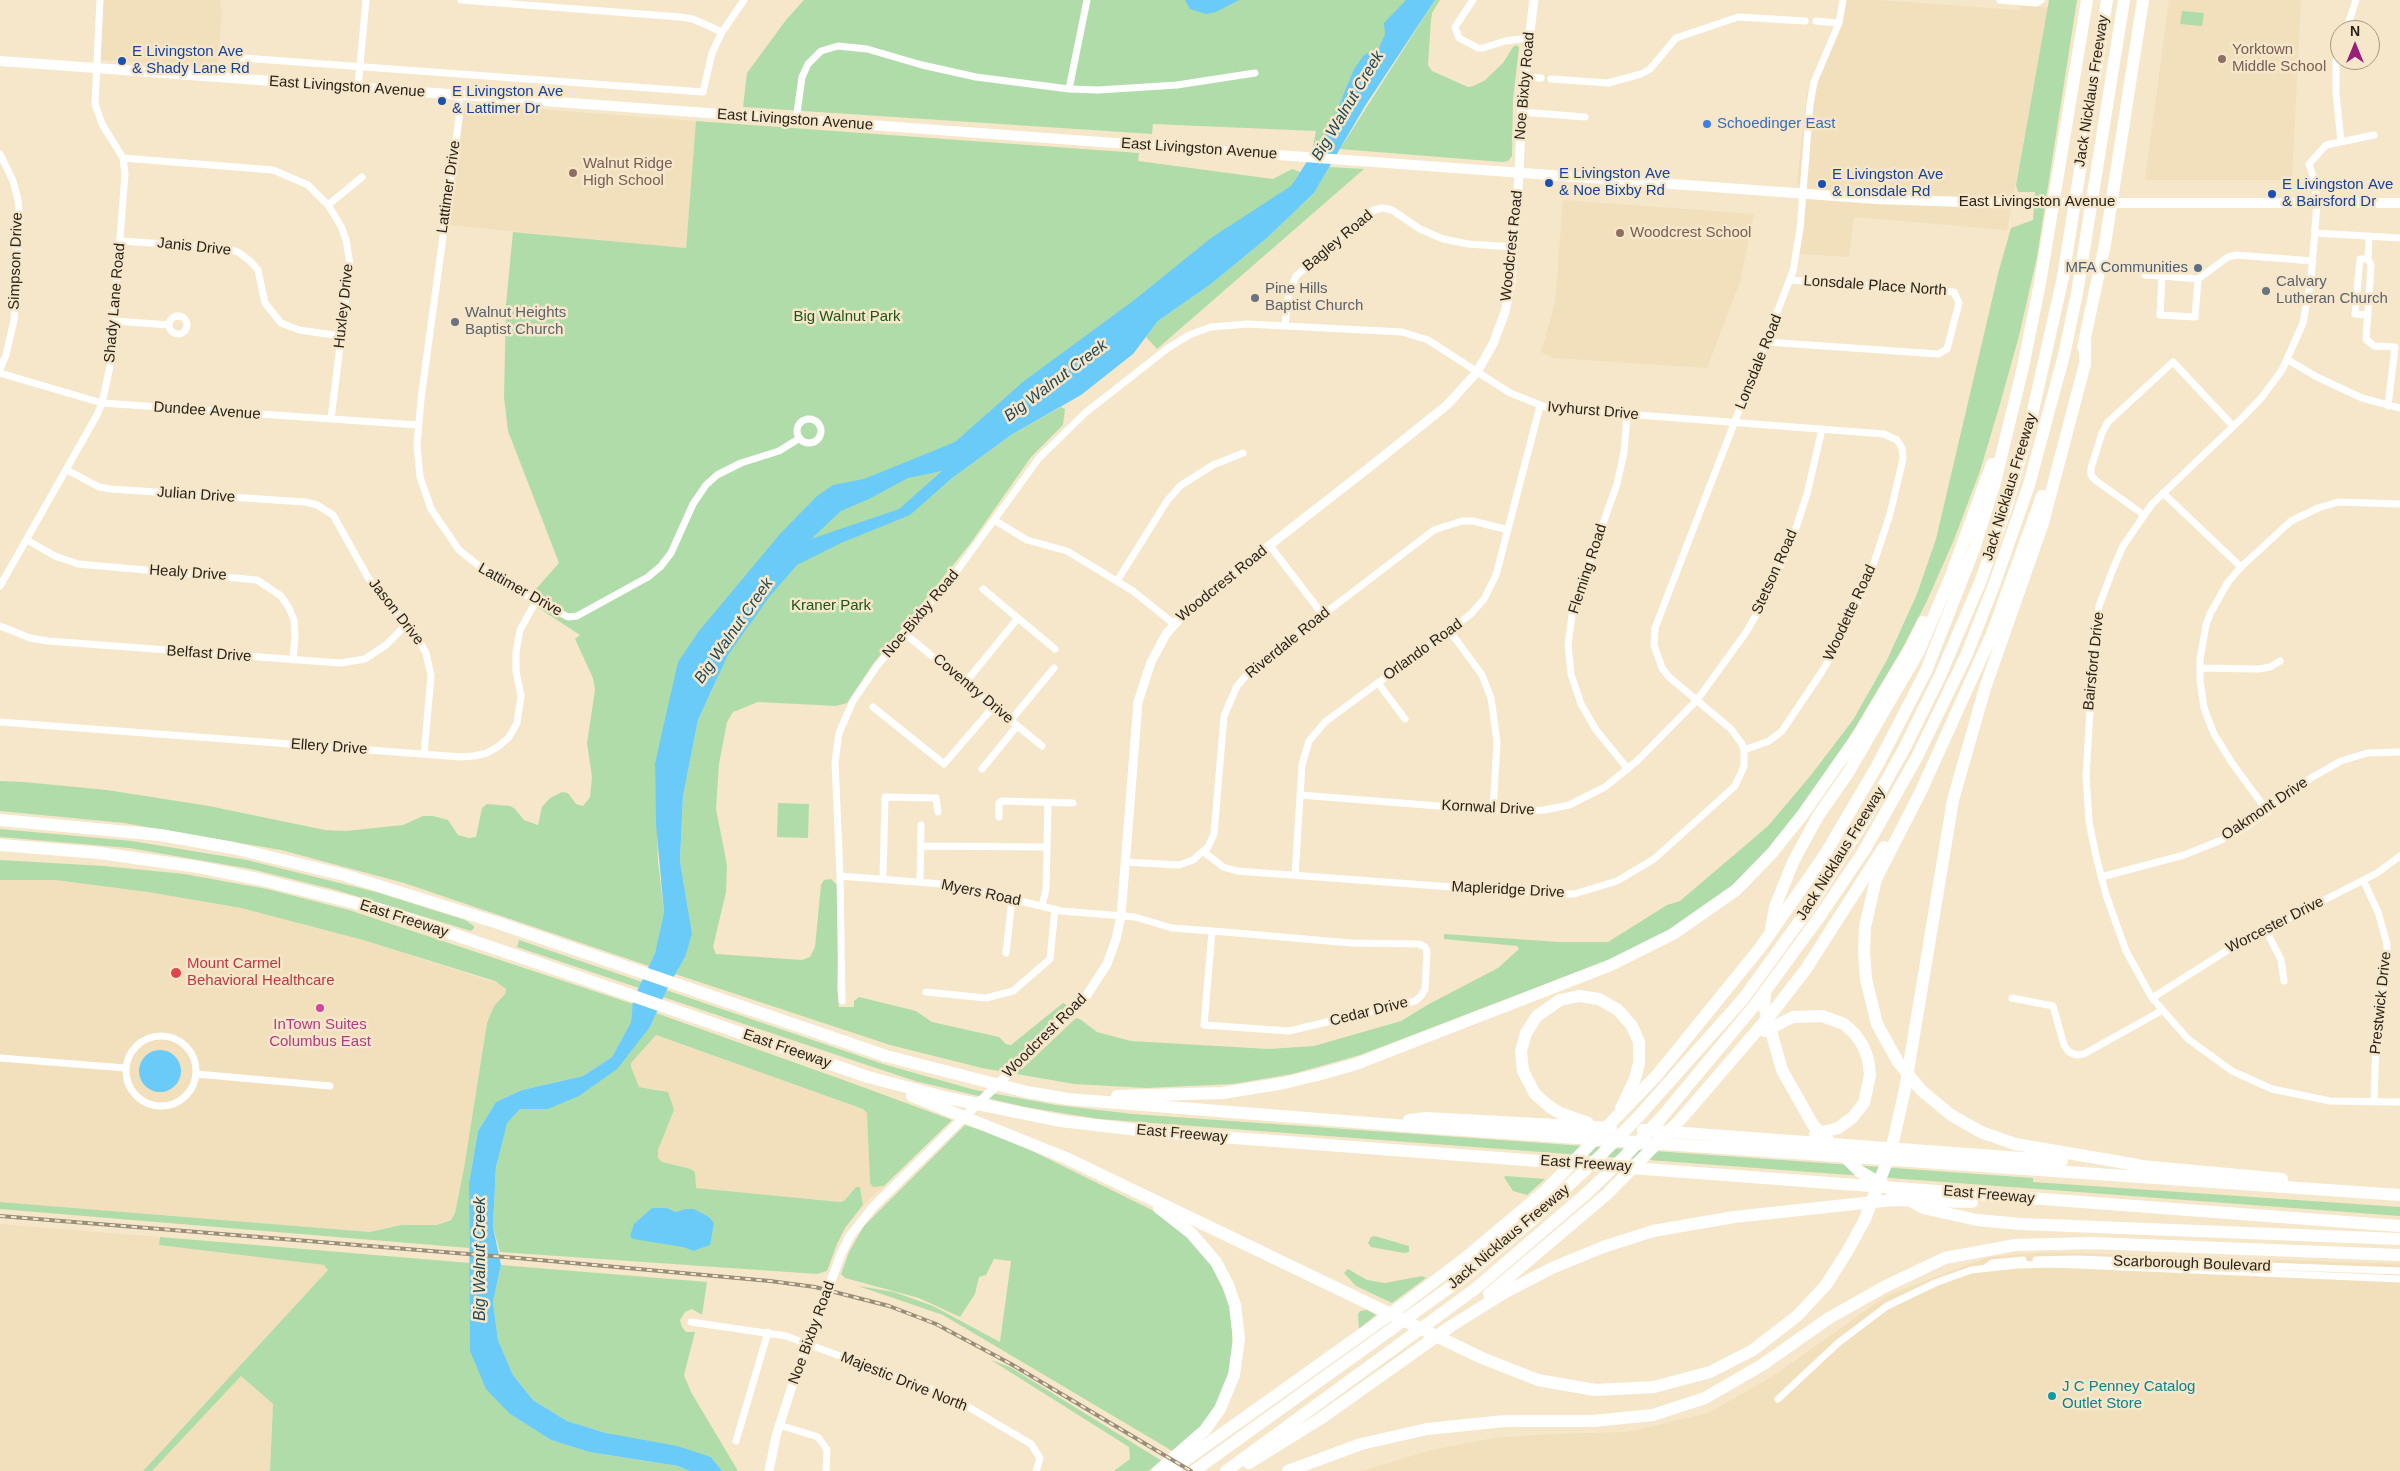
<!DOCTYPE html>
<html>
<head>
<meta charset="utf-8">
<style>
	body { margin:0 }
	#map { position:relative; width:2400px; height:1471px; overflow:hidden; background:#f6e7cb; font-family:Arial,sans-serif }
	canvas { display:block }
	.north { position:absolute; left:2330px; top:20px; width:50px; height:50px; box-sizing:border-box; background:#f6e7cb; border:1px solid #a49983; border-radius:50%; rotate:0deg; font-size:14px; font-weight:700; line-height:20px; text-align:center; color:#282318 }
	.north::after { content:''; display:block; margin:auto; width:18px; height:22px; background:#981e78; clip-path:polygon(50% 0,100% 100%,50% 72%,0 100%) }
</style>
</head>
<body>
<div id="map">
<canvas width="2400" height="1471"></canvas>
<div class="north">N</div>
</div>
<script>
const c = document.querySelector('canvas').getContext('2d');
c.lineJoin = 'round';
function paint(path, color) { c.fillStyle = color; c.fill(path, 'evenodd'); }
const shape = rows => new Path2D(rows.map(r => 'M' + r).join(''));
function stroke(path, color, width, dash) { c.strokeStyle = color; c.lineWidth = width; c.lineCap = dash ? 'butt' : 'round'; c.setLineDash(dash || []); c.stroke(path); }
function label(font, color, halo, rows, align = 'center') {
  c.font = font + ' Arial,sans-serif'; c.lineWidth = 5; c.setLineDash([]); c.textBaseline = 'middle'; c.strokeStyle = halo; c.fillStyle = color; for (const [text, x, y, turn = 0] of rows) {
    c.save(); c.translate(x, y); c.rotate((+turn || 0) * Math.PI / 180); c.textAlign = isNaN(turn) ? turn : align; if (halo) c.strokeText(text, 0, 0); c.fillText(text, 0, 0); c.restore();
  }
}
paint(shape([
	[103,0,220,0,222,12,217,69,102,60,99,56],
	[1843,0,1879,0,2019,10,2020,5,2048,7,2007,230,1854,217,1849,257,1798,254,1803,195,1797,180,1807,93,1812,93,1840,17],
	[2169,0,2301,0,2292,180,2145,180],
	[470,104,696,121,686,248,448,225,464,111],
	[1563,200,1754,214,1740,282,1707,368,1554,358,1541,352,1555,303],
	[0,880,55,880,148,892,241,908,363,940,503,985,506,989,505,994,494,1006,487,1023,464,1168,455,1213,451,1219,437,1225,401,1225,370,1232,0,1202],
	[655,1035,863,1109,867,1113,870,1183,873,1187,884,1186,863,1205,860,1187,856,1187,844,1201,840,1202,696,1188,695,1172,691,1169,662,1162,658,1158,658,1150,674,1110,662,1090,639,1087,631,1067,631,1063],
	[0,1224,160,1237,160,1245,325,1265,328,1270,143,1471,0,1471],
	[2048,1252,2400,1264,2400,1471,1361,1471,1432,1450,1493,1438,1550,1434,1627,1432,1708,1413,1773,1376,1886,1296,1988,1257],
	[241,1376,273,1404,270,1471,152,1471]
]), '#f2e0bc');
paint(shape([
	[804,0,1413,0,1343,121,1327,132,1317,147,1313,146,1316,131,1153,124,1152,134,743,107,747,73,786,20],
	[1435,0,1440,0,1432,13,1431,20,1428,65,1432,71,1468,87,1473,86,1484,81,1503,63,1513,47,1516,45,1519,47,1513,100,1512,156,1508,161,1502,162,1340,149],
	[2049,0,2077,0,2037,257,2019,336,2000,404,1980,471,1953,542,1926,603,1902,649,1837,758,1793,822,1723,897,1637,949,1360,1055,1292,1074,1233,1084,1146,1088,1074,1084,982,1068,890,1045,675,974,685,957,688,910,680,861,683,796,698,720,719,675,665,723,655,763,658,861,664,912,655,953,649,966,404,883,281,850,124,823,0,811,0,781,24,782,107,790,209,806,325,830,346,831,403,825,423,816,433,816,448,820,458,835,469,838,476,837,482,808,487,804,510,806,515,809,524,820,538,825,542,807,550,798,562,792,568,793,576,804,583,806,590,797,592,777,587,743,595,690,593,678,575,639,580,635,531,603,536,589,559,563,508,431,504,397,506,304,513,232,686,248,696,121,1139,153,1138,161,1273,179,1292,169,1300,172,1294,181,1302,182,927,473,943,471,918,507,951,479,1011,435,1061,407,1065,409,1063,425,1031,457,970,544,873,664,847,703,836,706,758,702,733,712,727,722,719,764,716,809,727,865,726,892,713,947,716,954,802,960,810,957,815,947,821,885,824,880,831,879,837,885,839,912,837,988,839,1007,854,1007,854,1001,859,997,916,1011,932,1022,999,1037,1006,1044,1011,1045,1063,1003,1067,1005,1008,1066,1022,1069,1076,1018,1080,1019,1097,1032,1131,1041,1269,1049,1314,1046,1401,1021,1429,1004,1498,968,1519,949,1517,946,1444,939,1444,934,1559,942,1608,942,1667,905,1680,901,1768,826,1811,775,1853,720,1887,660,1917,594,1936,539,1999,270,2011,228,2033,220,2035,192,2018,192,2016,185],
	[2182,11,2204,13,2202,26,2180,24],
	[1329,167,1364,169,1157,349,1146,337,1158,321,1211,284,1267,238,1314,193],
	[778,803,809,804,808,838,777,837],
	[0,829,132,841,247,860,376,892,465,920,474,926,474,928,471,931,336,890,251,869,129,848,0,837],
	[0,860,104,866,184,874,267,889,349,910,633,1004,631,1022,612,1057,583,1076,522,1090,496,1102,478,1131,469,1183,469,1248,0,1209,0,1202,370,1232,401,1225,437,1225,451,1220,455,1213,464,1168,487,1023,494,1006,505,994,506,989,495,981,363,940,241,908,148,892,55,880,0,880],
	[519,940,642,982,639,988,517,947],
	[666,990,883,1064,975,1090,1056,1105,1133,1114,1852,1165,2033,1178,2033,1182,2400,1207,2400,1216,1099,1119,1025,1107,915,1081,663,997],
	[656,1013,849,1082,952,1120,884,1186,873,1187,870,1183,867,1113,863,1109,656,1035,631,1063,631,1067,639,1087,668,1092,674,1110,658,1150,658,1158,662,1162,691,1169,695,1172,696,1188,840,1202,844,1201,856,1187,860,1187,863,1205,845,1228,837,1244,827,1271,817,1274,500,1252,493,1227,496,1167,506,1123,520,1109,548,1109,650,1027],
	[667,1208,676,1212,685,1209,694,1209,693,1251,683,1247],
	[965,1125,1008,1139,1150,1209,1168,1220,1206,1254,1231,1305,1233,1359,1221,1397,1201,1427,1174,1452,943,1315,858,1286,894,1292,933,1306,1000,1342,1011,1261,994,1259,986,1275,979,1277,975,1294,960,1317,919,1298,845,1278,841,1274,849,1252,864,1226],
	[1506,1176,1545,1179,1527,1195,1513,1191,1504,1177],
	[1375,1236,1409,1246,1409,1252,1404,1253,1371,1247,1368,1243,1371,1237],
	[160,1237,470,1263,471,1282,510,1414,551,1440,589,1452,678,1466,689,1471,270,1471,273,1404,241,1376,152,1471,143,1471,328,1270,324,1265,159,1245],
	[501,1265,707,1282,702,1315,692,1309,685,1312,680,1320,682,1327,686,1332,695,1332,684,1375,691,1392,738,1471,722,1471,711,1457,606,1433,567,1421,533,1400,513,1375,498,1340,493,1302],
	[1348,1269,1367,1280,1385,1283,1422,1276,1426,1278,1392,1303,1356,1286,1344,1273],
	[1367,1310,1376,1315,1359,1329,1358,1314,1360,1311],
	[991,1360,1010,1367,1162,1461,1148,1471,1114,1471,1130,1459,1129,1447]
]), '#b0dcaa');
paint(shape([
	[1185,0,1239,0,1216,12,1206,14,1190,9],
	[1406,0,1435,0,1365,106,1314,193,1267,238,1211,284,1158,321,1133,354,1081,395,1011,435,951,479,910,515,841,543,797,565,770,596,728,655,698,720,683,796,680,861,692,934,685,957,668,987,650,1027,617,1069,579,1096,548,1109,520,1109,507,1123,496,1167,493,1227,501,1265,493,1302,498,1340,513,1375,533,1400,567,1421,606,1433,677,1446,711,1457,722,1471,689,1471,678,1466,589,1452,551,1440,510,1414,486,1389,470,1351,469,1183,478,1131,496,1102,522,1090,583,1076,612,1057,631,1022,633,1000,655,953,664,912,656,824,655,763,678,662,699,631,780,534,817,496,833,485,864,479,955,442,1024,381,1133,301,1211,238,1291,186,1331,125,1354,69,1364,55,1379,48,1385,34,1384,23],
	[942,471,899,509,811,539,841,511,869,499,908,478],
	'139 1071a21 21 0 1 1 42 0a21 21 0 1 1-42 0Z',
	[652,1208,667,1208,676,1212,685,1209,694,1209,709,1217,714,1223,710,1245,693,1251,683,1247,633,1239,630,1236,634,1224]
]), '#6bcbf8');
stroke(shape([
	[461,0,680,17,693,19,722,32],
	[1473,0,1455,27,1459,38,1478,48,1483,48,1505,41,1528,38],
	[2000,0,2036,3,2041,0],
	[1816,21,1839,23],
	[2346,30,2356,0],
	[2340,47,2336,61,2336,93,2341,142],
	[243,58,703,92,712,53,722,32,744,0],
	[1524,77,1541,78],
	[1551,79,1608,83,1641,74,1650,69,1676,38,1738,17,1805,21],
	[358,87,366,0],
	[1069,89,1087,0],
	[459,96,459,118,421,399,417,445,420,477,431,509,459,550,498,581,568,617,577,616,648,577,661,566,671,553,693,504,706,485,717,475,741,463,779,451,800,438],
	[1521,112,1585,117],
	[796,120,802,77,808,64,821,51,838,46,867,49,922,65,976,77,1069,89,1098,90,1177,85,1255,73],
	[2374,135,2326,145,2309,164,2314,179,2317,203,2311,279,2303,323,2282,370,2262,397,2243,417,2152,504,2123,546,2113,569,2099,606,2095,629,2086,776,2089,822,2096,856,2106,895,2126,951,2152,998,2188,1039,2232,1071,2272,1089,2330,1101,2400,1102],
	[0,154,13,181,18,200,20,223,14,320,6,355,0,369],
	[123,158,273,170,308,185,328,205,341,226,346,240,350,265,331,419],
	[328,205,362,177],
	[2315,233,2400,238],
	[2369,236,2368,259,2371,265,2366,339,2374,346,2395,347,2388,406],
	[121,241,224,248,238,252,250,261,258,270,265,303,281,323,299,330,341,336],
	[2145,275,2162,276],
	[2198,279,2195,317,2160,315,2162,276,2198,279,2228,257,2236,255,2313,261],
	[2368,315,2355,314,2360,259,2368,259],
	'169 325a9 9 0 1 1 18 0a9 9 0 1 1-18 0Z',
	[115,321,169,325],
	[1285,325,1289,292,1296,276,1366,214,1374,210,1383,208,1392,210,1420,229,1443,239,1468,244,1514,247],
	[1767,342,1938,354,1947,349,1959,303,1954,292,1790,280],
	[2288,360,2317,377,2362,398,2400,408],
	[0,373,102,403,418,425],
	[1627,415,1624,452,1617,484,1573,608,1568,645,1571,674,1581,704,1596,730,1628,769],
	'797 431a12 12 0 1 1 24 0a12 12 0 1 1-24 0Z',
	[67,470,99,487,111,489,305,502,317,505,333,515,370,581,414,632,426,653,431,676,424,754],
	[2163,493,2241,567],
	[2144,515,2095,480,2091,475,2091,468,2102,433,2108,422,2173,362,2233,426],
	[994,520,1027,540,1067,551,1133,591,1174,624],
	[27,540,55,556,78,564,257,580,281,596,289,608,294,620,295,635,293,660],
	[1270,546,1323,615],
	[1117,581,1167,501,1180,486,1213,465,1243,453],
	[0,586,97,415,102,403,110,366,125,174,123,158,102,124,95,104,100,0],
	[983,589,1055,649],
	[0,626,30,638,48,641,340,663,365,659,386,645,407,624],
	[1449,630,1482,675,1491,698,1497,742,1493,810],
	[904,633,1042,746],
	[2200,668,2259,669,2270,667,2280,661],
	[965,683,1018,618],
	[1378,683,1405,719],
	[873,707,944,764,994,706],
	[1011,720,1054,668],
	[0,722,461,757,474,756,487,753,499,746,509,737,517,723,521,696,516,671,516,652,520,630,536,601],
	[982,769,1017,726],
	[1300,795,1515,812,1544,810,1569,805,1605,787,1637,761,1697,700,1747,631,1769,592,1792,540,1807,494,1822,429],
	[2268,812,2232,763,2214,734,2204,708,2200,680,2200,659,2206,625,2210,614,2228,582,2241,567,2291,521,2318,508,2338,502,2400,504],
	[999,817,999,803,1002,801,1073,803],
	[921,846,1047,847],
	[1204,852,1223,867,1237,871,1546,894,1574,894,1617,881,1654,859,1735,786,1744,766,1744,750,1742,744,1731,729,1669,677,1662,668,1654,645,1655,628,1793,271,1800,229,1810,104,1814,82,1839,23,1843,0],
	[1125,862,1179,865,1193,860,1208,847,1214,834,1224,716,1237,686,1252,669,1434,530,1462,521,1473,521,1508,530],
	[1295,875,1302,765,1309,741,1325,722,1471,614,1484,599,1496,575,1540,406],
	[840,876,955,885,1061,911,1135,917,1172,928,1225,932,1351,943,1419,944,1425,947,1427,951,1425,989,1421,996,1415,1001,1289,1031,1204,1025,1212,931],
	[2101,877,2184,855,2219,841,2246,827,2311,778,2341,761,2367,753,2400,752],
	[883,878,885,797,936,798,938,812],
	[2363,880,2378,912,2387,944,2386,977,2376,1039,2374,1101],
	[920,881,921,825],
	[1042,906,1046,889,1048,802],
	[2266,930,2281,960,2284,981],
	[1006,953,1012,899],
	[926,992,986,998,1013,991,1050,959,1055,909],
	[2012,998,2053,1006,2064,1045,2069,1052,2076,1055,2084,1054,2161,1011],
	[2152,998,2231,948,2377,873,2400,856],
	[842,1001,840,876,835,762,839,733,853,701,877,666,959,568,1039,458,1085,413,1168,348,1189,335,1211,327,1247,324,1402,332,1428,340,1510,393,1548,408,1884,434,1897,440,1902,448,1903,459,1890,514,1869,578,1840,641,1821,673,1782,731,1769,741,1744,750],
	'126 1071a35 35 0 1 1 70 0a35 35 0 1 1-70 0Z',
	[0,1058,125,1068],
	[196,1074,330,1086],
	[2036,1260,2076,1259,2400,1271],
	[1985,1268,1992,1263,2023,1260],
	[691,1322,786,1336,940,1393,960,1402,1031,1444,1040,1458,1036,1471],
	[1778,1399,1838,1343,1887,1306,1935,1283,1971,1270,2017,1265,2054,1264,2400,1279],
	[779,1425,818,1437,827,1450,826,1471],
	[736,1441,768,1332]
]), '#fff', 7);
stroke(shape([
	[769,1471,776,1436,792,1386,841,1254,850,1236,873,1207,1074,1009,1087,995,1107,964,1116,939,1121,916,1138,702,1151,662,1166,634,1188,609,1371,466,1447,405,1477,372,1493,344,1505,312,1511,282,1518,193,1523,85,1534,0]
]), '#fff', 9);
stroke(shape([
	[0,61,1876,199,1993,203,2400,203]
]), '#fff', 10);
stroke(shape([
	[2083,347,2105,244,2143,0],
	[2042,496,1992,634,1921,791,1876,879,1865,927,1864,952,1866,979,1877,1024,1898,1062,1921,1090,1951,1115,1981,1132,2015,1144,2138,1165],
	[0,820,160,835,233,848,344,875,498,923,886,1056,1027,1092,1068,1099,1419,1127,2400,1195],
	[0,845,99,853,198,867,258,879,347,901,382,910,526,959,868,1077,948,1098,1061,1121,1155,1132,2400,1226],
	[1771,929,1775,907,1793,862,1818,816,1848,773,1919,651,1950,578,1992,464],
	[1765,991,1764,1006,1782,1070,1813,1125,1859,1171,1923,1208,1977,1220,2021,1224,2400,1239],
	[1765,1031,1793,1017,1822,1016,1844,1024,1855,1034,1863,1046,1868,1059,1870,1075,1864,1103,1852,1118,1838,1128,1815,1134],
	[912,1096,1066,1158,1482,1358,1538,1380,1595,1390,1654,1387,1710,1372,1753,1350,1797,1316,1826,1285,1847,1252,1865,1219,1891,1151,1905,1089,1953,800,1985,688,2043,523,2085,364,2085,339],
	[1117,1096,1223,1093,1284,1083,1321,1074,1356,1064,1611,965,1673,934,1736,890,1772,853,1803,814,1859,734,1912,645,1923,622],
	[1409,1120,1426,1118,1611,1128],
	[1588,1123,1560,1113,1550,1107,1535,1094,1523,1071,1521,1051,1526,1033,1537,1016,1560,1000,1579,996,1599,999,1618,1010,1632,1026,1639,1042,1639,1063,1635,1079,1621,1108],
	[1643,1130,2062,1161],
	[2130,1165,2282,1179],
	[1489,1294,1606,1195,1681,1119,1772,1013,1806,969,1884,847],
	[1249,1463,1320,1419,1451,1326,1504,1293,1552,1268,1603,1247,1653,1231,1734,1217,1892,1200,1972,1202],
	[1158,1471,1205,1430,1220,1409,1234,1375,1239,1339,1235,1305,1228,1285,1216,1262,1191,1233,1159,1208],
	[1170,1471,1407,1302,1465,1258,1546,1190,1657,1075,1760,948,1824,856,1877,766,1926,671,1974,549,1994,486,2023,367,2040,283,2087,0],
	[1194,1471,1460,1280,1531,1221,1602,1154,1639,1116,1743,999,1807,911,1865,819,1904,749,1940,676,1981,580,2007,505,2032,415,2063,277,2107,0],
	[1226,1471,1475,1289,1587,1193,1625,1156,1661,1118,1755,1005,1820,916,1865,849,1917,757,1966,656,1994,585,2029,485,2064,355,2077,293,2124,0],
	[1288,1471,1361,1444,1427,1429,1505,1421,1593,1421,1653,1415,1705,1398,1762,1365,1829,1318,1886,1286,1945,1258,2015,1245,2092,1243,2400,1255]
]), '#fff', 12);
const rail = shape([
	[0,1216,517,1258,770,1281,815,1287,889,1306,936,1324,1011,1364,1191,1471]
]);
stroke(rail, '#998e7a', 4);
stroke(rail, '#f6e7cb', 2, [5.5]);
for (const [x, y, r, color] of [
	[2222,59,5,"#8d6e63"],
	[122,61,5,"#1a4fb4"],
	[442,101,5,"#1a4fb4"],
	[1707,124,5,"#3f7fe0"],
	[573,173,5,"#8d6e63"],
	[1549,183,5,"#1a4fb4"],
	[1822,184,5,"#1a4fb4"],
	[2272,194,5,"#1a4fb4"],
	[1620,233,5,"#8d6e63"],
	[2198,268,5,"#5c6f8a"],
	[2266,291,5,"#6b7280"],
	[1255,298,5,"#6b7280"],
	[455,322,5,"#6b7280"],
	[176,973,6,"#e0444e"],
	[320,1008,5,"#d1479c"],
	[2052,1396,5,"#0f9aa8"]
]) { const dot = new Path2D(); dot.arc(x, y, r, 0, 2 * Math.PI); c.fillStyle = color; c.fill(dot); stroke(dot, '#f6e7cb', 2); }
label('15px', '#785e54', '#f6e7cb', [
	["Yorktown",2232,50],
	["Middle School",2232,67],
	["Walnut Ridge",583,164],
	["High School",583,181],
	["Woodcrest School",1630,233]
], 'left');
label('15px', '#164399', '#f6e7cb', [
	["E Livingston Ave",132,52],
	["& Shady Lane Rd",132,69],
	["E Livingston Ave",452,92],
	["& Lattimer Dr",452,109],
	["E Livingston Ave",1559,174],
	["& Noe Bixby Rd",1559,191],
	["E Livingston Ave",1832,175],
	["& Lonsdale Rd",1832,192],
	["E Livingston Ave",2282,185],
	["& Bairsford Dr",2282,202]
], 'left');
label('15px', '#282318', '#f6e7cb', [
	["Noe Bixby Road",1525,86,-85],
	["East Livingston Avenue",347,87,4],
	["Jack Nicklaus Freeway",2092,91,-81],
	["East Livingston Avenue",795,120,4],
	["East Livingston Avenue",1199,149,4],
	["Lattimer Drive",449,187,-82],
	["East Livingston Avenue",2037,202],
	["Bagley Road",1338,241,-40],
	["Woodcrest Road",1512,246,-84],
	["Janis Drive",194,247,6],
	["Simpson Drive",16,261,-88],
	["Lonsdale Place North",1875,286,4],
	["Shady Lane Road",115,303,-85],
	["Huxley Drive",344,306,-84],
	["Lonsdale Road",1759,362,-68],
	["Dundee Avenue",207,411,4],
	["Ivyhurst Drive",1593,411,5],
	["Jack Nicklaus Freeway",2010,487,-73],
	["Julian Drive",196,495,4],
	["Fleming Road",1588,569,-72],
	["Stetson Road",1775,572,-66],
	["Healy Drive",188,573,4],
	["Woodcrest Road",1222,584,-39],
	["Lattimer Drive",520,590,29],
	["Jason Drive",396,612,52],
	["Woodette Road",1850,613,-65],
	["Noe-Bixby Road",921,614,-50],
	["Riverdale Road",1288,643,-39],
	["Orlando Road",1423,650,-36],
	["Belfast Drive",209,654,4],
	["Bairsford Drive",2094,661,-84],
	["Coventry Drive",973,689,40],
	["Ellery Drive",329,747,4],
	["Kornwal Drive",1488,808,3],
	["Oakmont Drive",2265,809,-34],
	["Jack Nicklaus Freeway",1841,854,-58],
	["Mapleridge Drive",1508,890,3],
	["Myers Road",981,893,12],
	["East Freeway",404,919,18],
	["Worcester Drive",2275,925,-27],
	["Prestwick Drive",2381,1003,-84],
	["Cedar Drive",1369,1012,-14],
	["Woodcrest Road",1045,1036,-45],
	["East Freeway",787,1049,19],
	["East Freeway",1182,1134,5],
	["East Freeway",1586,1164,4],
	["East Freeway",1989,1195,5],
	["Jack Nicklaus Freeway",1509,1237,-40],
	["Scarborough Boulevard",2192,1264,2],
	["Noe Bixby Road",812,1333,-70],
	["Majestic Drive North",904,1382,22]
]);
label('15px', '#366cbe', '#f6e7cb', [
	["Schoedinger East",1717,124]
], 'left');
label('15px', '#4e5e75', '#f6e7cb', [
	["MFA Communities",2188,268]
], 'right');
label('15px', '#5b616d', '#f6e7cb', [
	["Calvary",2276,282],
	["Lutheran Church",2276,299],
	["Pine Hills",1265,289],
	["Baptist Church",1265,306],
	["Walnut Heights",465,313],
	["Baptist Church",465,330]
], 'left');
label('15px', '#1c5515', '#f6e7cb', [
	["Big Walnut Park",847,317],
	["Kraner Park",831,606]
]);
label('15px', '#be3a42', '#f6e7cb', [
	["Mount Carmel",187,964],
	["Behavioral Healthcare",187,981]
], 'left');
label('15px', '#b23c85', '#f6e7cb', [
	["InTown Suites",320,1025],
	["Columbus East",320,1042]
]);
label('15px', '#0d838f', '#f6e7cb', [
	["J C Penney Catalog",2062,1387],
	["Outlet Store",2062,1404]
], 'left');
label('italic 16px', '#1e485a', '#f6e7cb', [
	["Big Walnut Creek",1348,106,-59],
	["Big Walnut Creek",1056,381,-37],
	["Big Walnut Creek",734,631,-55],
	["Big Walnut Creek",481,1259,-90]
]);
</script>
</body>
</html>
